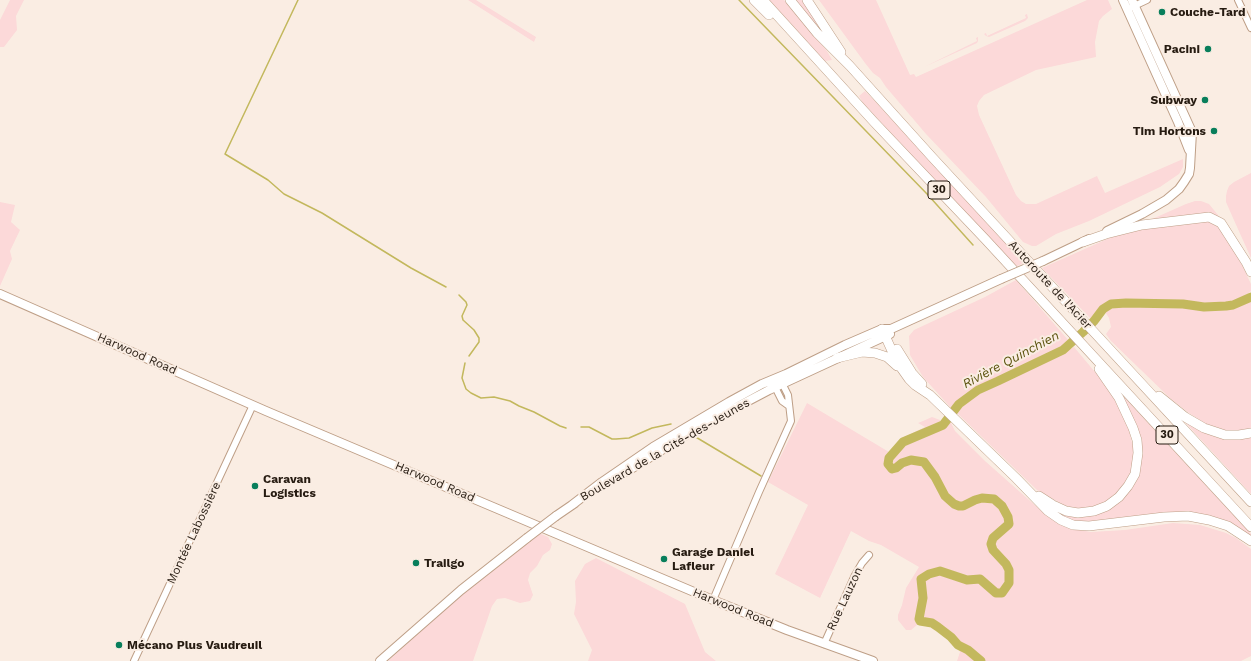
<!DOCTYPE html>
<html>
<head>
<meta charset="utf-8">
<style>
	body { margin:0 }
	canvas { display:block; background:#faede3 }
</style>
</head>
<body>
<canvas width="1251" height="661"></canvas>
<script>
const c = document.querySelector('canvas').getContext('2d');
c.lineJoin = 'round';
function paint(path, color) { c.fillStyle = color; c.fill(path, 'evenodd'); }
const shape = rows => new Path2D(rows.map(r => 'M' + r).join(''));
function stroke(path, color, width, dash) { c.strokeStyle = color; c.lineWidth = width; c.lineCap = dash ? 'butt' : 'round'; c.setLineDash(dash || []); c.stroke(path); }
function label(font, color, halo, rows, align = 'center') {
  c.font = font + ' "Work Sans",sans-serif'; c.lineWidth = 4; c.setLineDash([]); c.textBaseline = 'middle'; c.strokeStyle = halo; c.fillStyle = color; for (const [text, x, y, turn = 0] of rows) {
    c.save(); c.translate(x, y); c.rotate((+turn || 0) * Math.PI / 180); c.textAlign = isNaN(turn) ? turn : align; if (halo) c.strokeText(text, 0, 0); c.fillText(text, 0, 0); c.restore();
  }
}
paint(shape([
	[10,0,24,0,16,16,17,30,4,47,0,47,0,20],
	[468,0,476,0,536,37,534,42],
	[769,0,784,0,827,51,832,60,825,61],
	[796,0,803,0,823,29,821,31],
	[819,0,876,0,910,75,914,74,916,77,1087,0,1108,0,1112,9,1103,16,1099,21,1095,42,1096,57,1036,70,984,95,979,101,977,106,979,115,1016,195,1021,201,1026,204,1036,204,1097,176,1105,193,1183,159,1183,167,1179,174,1160,187,1089,221,1056,234,1036,246,1032,246,1023,242,986,197,926,134,886,87,880,78,873,73,865,63],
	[1027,14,1028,18,1025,21,989,37,986,36,984,34,986,33,987,36,1026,18,1025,15],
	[978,37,978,41,977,43,924,67,977,41,976,38],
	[865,91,875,101,1024,263,1015,267,863,103,859,96],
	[1251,173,1251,258,1233,218,1226,202,1226,196,1227,191,1229,186,1234,182],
	[1195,201,1201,201,1209,204,1218,215,1251,284,1251,291,1239,301,1241,306,1251,299,1251,430,1232,432,1211,427,1189,413,1171,399,1111,341,1106,334,1111,327,1109,318,1102,307,1092,320,1042,268,1186,204],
	[0,202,15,205,11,222,20,230,10,251,12,259,0,286],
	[1016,280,1069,341,1063,347,1048,355,1047,362,1074,347,1100,378,1116,401,1127,422,1134,451,1133,470,1125,485,1110,500,1094,508,1075,509,1064,505,1037,490,956,412,961,404,974,397,969,394,952,409,923,377,910,355,909,336,914,330,985,297],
	[1123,396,1251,534,1251,537,1211,516,1082,523,1066,519,1053,508,1064,513,1120,502,1132,488,1140,471,1142,454,1122,398],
	[807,403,889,452,902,438,925,427,918,423,923,421,932,417,940,420,944,427,950,421,955,431,985,461,1046,515,1055,521,1074,529,1091,532,1125,530,1173,523,1200,525,1226,533,1236,538,1251,549,1251,656,1241,661,957,661,960,652,958,648,949,638,940,632,924,623,917,625,911,630,906,630,898,620,898,615,902,605,906,588,919,567,881,545,869,541,851,531,820,598,775,574,808,505,768,482],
	[1182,419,1189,422,1251,437,1251,494],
	[539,533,548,537,552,544,550,550,543,555,537,566,530,573,528,580,533,595,530,601,520,603,505,598,497,599,492,606,473,661,388,661,460,596],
	[596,558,685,604,705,652,716,661,588,661,592,650,574,614,576,602,575,581,585,564]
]), '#fcd9d9');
stroke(shape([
	[298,0,225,154,268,180,284,194,322,213,411,268,446,287],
	[739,0,928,195,973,245],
	[459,295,466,302,467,305,462,316,463,320,474,330,479,338,479,342,469,356],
	[465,363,462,378,466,389,471,393,481,398,494,397,510,401,519,406,534,412,560,426,566,428],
	[581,427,589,427,612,439,616,439,629,438,652,428,671,424],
	[694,436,761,476]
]), '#c3b85d', 1.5);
stroke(shape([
	[981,661,968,650,958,645,951,637,938,627,932,623,920,621,919,619,923,598,921,579,929,574,940,571,967,580,980,579,996,593,1002,593,1009,583,1009,570,1006,564,993,550,991,544,993,538,1009,524,1008,517,1002,506,994,499,982,498,975,500,963,506,959,506,954,504,945,496,935,477,924,462,911,460,902,463,896,468,892,469,888,464,889,458,903,442,943,425,959,404,978,390,998,381,1063,350,1083,332,1094,321,1103,309,1111,304,1126,303,1183,304,1204,307,1226,306,1233,305,1251,297]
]), '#c3b85d', 9);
const minor = shape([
	[1238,0,1251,28],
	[1132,7,1147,0],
	[774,385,782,401,789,406],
	[713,600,759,492,791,421,788,395,781,381],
	[824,644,855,575,862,563,869,555],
	[134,661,253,405]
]);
const major = shape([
	[1123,0,1178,122,1189,150],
	[1107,231,1142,214,1166,200,1179,189,1184,182,1189,174,1190,168,1192,132,1132,0],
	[1043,261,1089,239],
	[0,294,266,411,713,600,787,630,873,661],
	[626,472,691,432,731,410,769,390,890,334],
	[572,505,602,482,653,447,729,402,762,384,786,374,845,345,882,329,891,329,1001,279],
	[556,516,575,503],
	[380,661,461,590,527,538]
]);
const highway = shape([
	[754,0,769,15],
	[763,0,874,122,985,239,1251,527],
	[790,0,817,33,850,66,932,157,1251,502],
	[807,0,841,52],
	[1083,242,1106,234,1142,225,1209,217,1221,223,1246,262,1251,272],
	[882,329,897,362,909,379,915,385,930,395,1016,478,1048,511,1061,520,1073,525,1089,526,1164,517,1188,516,1209,520,1228,526,1251,541],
	[897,349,912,373,922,384],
	[837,358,862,352,875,353,887,357,897,366],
	[1159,396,1185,417,1204,428,1225,435,1239,435,1251,433],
	[1039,496,1053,505,1066,511,1078,513,1094,511,1107,506,1119,497,1128,486,1135,474,1138,453,1137,440,1133,428,1119,398,1099,369]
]);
stroke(minor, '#be9f87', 8);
stroke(major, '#be9f87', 10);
stroke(highway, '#be9f87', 10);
stroke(minor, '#fff', 6);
stroke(major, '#fff', 8);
stroke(highway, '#fff', 9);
const majorBridge = shape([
	[1001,279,1043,261],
	[527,538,556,516]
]);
stroke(majorBridge, '#be9f87', 10, []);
stroke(majorBridge, '#fff', 8);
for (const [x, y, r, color] of [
	[1162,12,4,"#087e5b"],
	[1208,49,4,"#087e5b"],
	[1205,100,4,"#087e5b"],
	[1214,131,4,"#087e5b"],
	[255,486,4,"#087e5b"],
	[664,559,4,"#087e5b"],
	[416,563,4,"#087e5b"],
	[119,645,4,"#087e5b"]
]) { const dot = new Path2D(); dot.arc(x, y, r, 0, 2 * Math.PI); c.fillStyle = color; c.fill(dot); stroke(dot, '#faede3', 1.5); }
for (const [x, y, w] of [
	[939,190,22],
	[1167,435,22]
]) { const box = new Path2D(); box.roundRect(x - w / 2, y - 9, w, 18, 3); c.fillStyle = '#faede3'; c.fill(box); stroke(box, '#261b11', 1); }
label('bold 11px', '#261b11', null, [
	["30",939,190],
	["30",1167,435]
]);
label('bold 12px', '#261b11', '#faede3', [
	["Couche-Tard",1170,12],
	["Pacini",1200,49,"right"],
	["Subway",1197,100,"right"],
	["Tim Hortons",1206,131,"right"],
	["Caravan",263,479],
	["Logistics",263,493],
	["Garage Daniel",672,552],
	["Lafleur",672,566],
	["Trailgo",424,563],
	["Mécano Plus Vaudreuil",127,645]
], 'left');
label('12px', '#261b11', '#faede3', [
	["Autoroute de l'Acier",1050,285,47],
	["Harwood Road",137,354,24],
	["Boulevard de la Cité-des-Jeunes",665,450,-30],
	["Harwood Road",435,482,23],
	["Montée Labossière",194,533,-65],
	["Rue Lauzon",845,599,-65],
	["Harwood Road",733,608,22]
]);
label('italic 13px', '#5c540f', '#faede3', [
	["Rivière Quinchien",1011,360,-28]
]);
</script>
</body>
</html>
